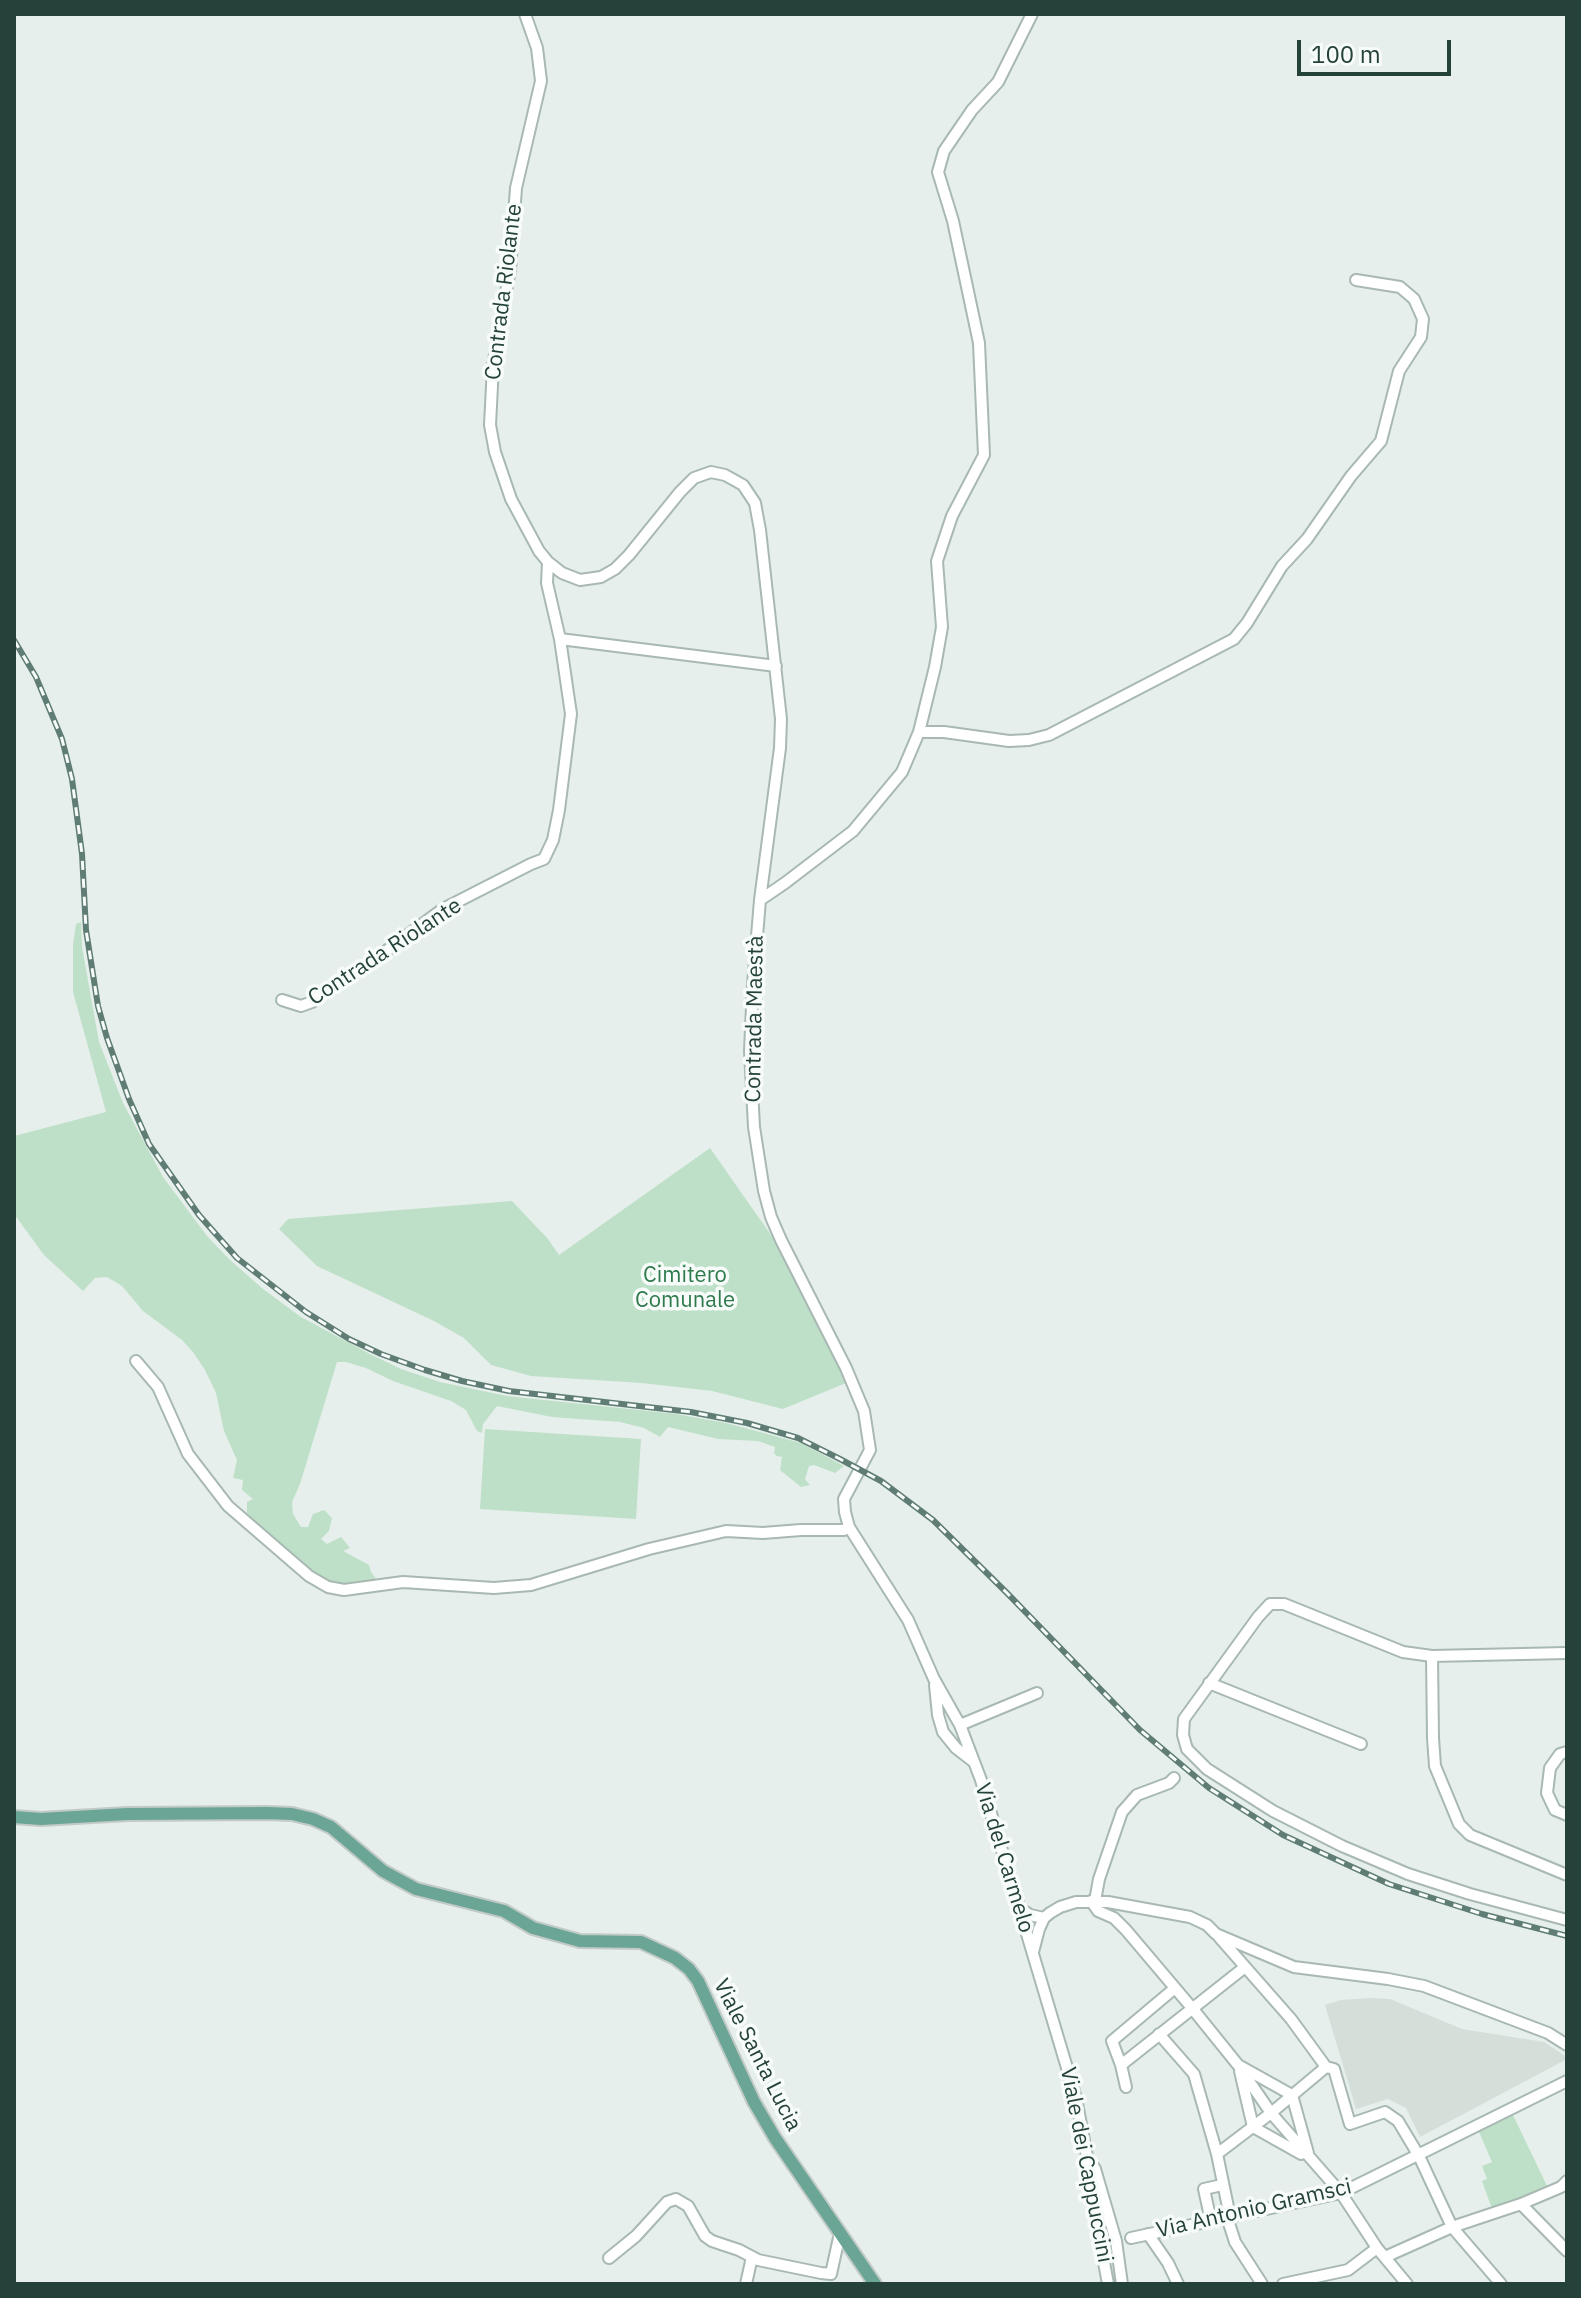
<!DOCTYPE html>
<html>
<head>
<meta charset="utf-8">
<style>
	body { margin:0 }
	#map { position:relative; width:1581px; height:2298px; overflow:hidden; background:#e6efeb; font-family:"IBM Plex Sans",sans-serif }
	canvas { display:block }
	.frame { position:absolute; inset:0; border:16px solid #24423a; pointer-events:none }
	.scale { position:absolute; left:1297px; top:40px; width:154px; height:36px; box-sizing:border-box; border:4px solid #24423a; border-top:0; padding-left:10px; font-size:24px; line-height:28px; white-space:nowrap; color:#24423a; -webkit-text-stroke:6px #f7fbf9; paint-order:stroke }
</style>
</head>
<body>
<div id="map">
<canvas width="1581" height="2298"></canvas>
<div class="frame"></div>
<div class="scale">100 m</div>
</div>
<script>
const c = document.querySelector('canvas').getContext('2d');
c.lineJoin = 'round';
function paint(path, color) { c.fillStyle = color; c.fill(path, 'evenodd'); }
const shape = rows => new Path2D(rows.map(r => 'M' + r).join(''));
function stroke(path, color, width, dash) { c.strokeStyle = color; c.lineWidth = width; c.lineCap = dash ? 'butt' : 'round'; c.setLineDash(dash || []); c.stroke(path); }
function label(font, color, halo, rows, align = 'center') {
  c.font = font + ' "IBM Plex Sans",sans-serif'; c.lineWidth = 7; c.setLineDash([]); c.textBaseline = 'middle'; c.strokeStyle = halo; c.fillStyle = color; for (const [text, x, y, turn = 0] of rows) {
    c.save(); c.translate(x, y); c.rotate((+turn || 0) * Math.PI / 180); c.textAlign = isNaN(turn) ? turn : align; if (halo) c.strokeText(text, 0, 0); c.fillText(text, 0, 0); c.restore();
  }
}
paint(shape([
	[1370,1998,1390,1999,1462,2029,1544,2042,1567,2057,1567,2059,1420,2137,1406,2108,1388,2099,1356,2109,1325,2005,1341,2000]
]), '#d4dfda');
paint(shape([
	[81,922,82,947,99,1042,123,1103,163,1177,207,1236,229,1259,263,1289,301,1317,370,1354,401,1369,440,1382,507,1396,676,1414,726,1423,801,1443,844,1466,835,1473,814,1465,809,1466,805,1479,810,1485,801,1487,780,1470,782,1457,777,1456,774,1453,775,1447,758,1441,718,1439,668,1427,660,1437,644,1428,620,1422,552,1417,497,1406,483,1424,482,1433,477,1431,466,1410,451,1401,393,1381,366,1368,346,1362,337,1362,300,1484,292,1502,293,1514,301,1527,308,1527,313,1514,324,1510,332,1518,329,1531,321,1539,327,1544,341,1537,350,1548,343,1551,369,1565,371,1572,379,1583,342,1585,322,1578,306,1567,263,1531,247,1513,247,1502,253,1499,242,1490,243,1480,233,1478,237,1460,224,1431,216,1393,205,1370,193,1352,182,1340,143,1311,122,1286,107,1277,95,1278,83,1291,44,1255,14,1214,14,1136,106,1112,73,992,73,945,76,924],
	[710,1148,778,1245,846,1383,783,1409,712,1391,642,1383,531,1376,491,1365,464,1338,434,1321,317,1266,279,1229,288,1219,512,1201,548,1239,559,1255],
	[485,1429,641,1439,636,1519,480,1509],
	[1513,2115,1548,2188,1492,2209,1482,2181,1487,2179,1482,2166,1492,2162,1479,2132]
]), '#bfe0c8');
const minor = shape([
	[525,14,537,48,541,81,516,188,510,270,493,366,490,425,495,452,511,499,539,551,548,562,562,573,580,580,601,577,615,569,629,555,680,492,694,478,711,472,725,475,743,485,755,503,760,530,781,719,780,748,760,900,753,985,750,1051,754,1127,764,1191,771,1217,781,1240,846,1368,864,1411,870,1450,844,1499,845,1512,849,1527,908,1620,934,1679,960,1725,981,1780,1076,2098,1087,2156,1093,2203,1108,2284],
	[560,639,776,666],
	[919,732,944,732,1009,741,1029,740,1049,735,1234,639,1247,623,1282,566,1307,539,1351,476,1381,441,1399,371,1421,337,1423,319,1414,299,1400,287,1356,280],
	[760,900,785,883,853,831,902,772,919,732,935,667,942,627,937,561,952,516,984,455,979,343,953,221,938,172,944,151,972,110,998,82,1032,14],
	[282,1000,301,1006,312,1002,323,992,370,963,443,909,531,864,544,859,553,840,559,810,571,714,560,639,547,583,548,562],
	[136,1361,158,1387,188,1454,228,1506,309,1576,328,1587,344,1590,403,1582,494,1588,531,1585,649,1549,726,1531,763,1533,801,1530,844,1530,849,1527],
	[1567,1653,1432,1656,1403,1652,1284,1604,1270,1604,1258,1617,1184,1719,1183,1735,1187,1749,1207,1769,1273,1811,1342,1846,1408,1874,1470,1894,1567,1920],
	[1432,1656,1433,1738,1435,1766,1459,1824,1470,1835,1567,1875],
	[1209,1683,1361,1744],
	[935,1685,938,1715,943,1732,956,1748,974,1762],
	[960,1725,1037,1693],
	[1567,1752,1560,1754,1550,1768,1547,1793,1555,1810,1567,1815],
	[1091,1901,1098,1911,1114,1918,1126,1930,1192,2008,1238,2065,1271,2113,1341,2193,1377,2248,1407,2284],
	[1095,1901,1099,1879,1122,1812,1137,1795,1169,1783,1174,1778],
	[1019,1908,1030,1915,1044,1918],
	[1219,1937,1291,2019,1326,2067,1334,2069,1350,2124,1385,2112,1398,2121,1419,2156,1452,2227,1501,2284],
	[1033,1952,1039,1929,1044,1918,1050,1913,1060,1907,1076,1902,1108,1902,1190,1917,1207,1925,1216,1934,1294,1967,1388,1979,1424,1986,1548,2033,1567,2045],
	[1159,2034,1194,2074,1217,2154,1228,2207,1227,2217,1235,2242,1262,2284],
	[1121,2065,1245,1967],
	[1240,2066,1292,2095,1308,2153],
	[1240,2071,1253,2127,1301,2154],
	[1126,2087,1121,2065,1112,2041,1175,1988],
	[1217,2154,1271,2113,1326,2067],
	[1088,2158,1095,2169,1116,2241,1122,2284],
	[1521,2204,1567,2251],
	[1211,2221,1204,2189,1222,2185],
	[1148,2234,1168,2263,1178,2284],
	[1131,2238,1341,2193,1567,2081],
	[1385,2257,1452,2227,1521,2204,1561,2187,1567,2181],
	[609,2258,636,2236,667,2202,676,2199,688,2206,705,2236,712,2241,739,2250,758,2260,821,2273,831,2274,840,2233],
	[746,2284,752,2257],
	[1283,2284,1348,2270,1377,2248]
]);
const major = shape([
	[14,1817,41,1819,127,1814,268,1813,292,1814,313,1819,331,1827,383,1871,416,1889,504,1911,533,1928,580,1941,641,1942,675,1958,689,1969,698,1981,754,2102,775,2138,875,2284]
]);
stroke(minor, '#a8b8b2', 14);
stroke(major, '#c2cac8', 16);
stroke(minor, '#fff', 10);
stroke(major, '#6aa596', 12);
const rail = shape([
	[14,640,36,677,62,739,72,779,82,854,86,930,98,1006,107,1038,129,1099,149,1144,199,1215,237,1258,306,1312,349,1339,381,1354,425,1370,462,1381,509,1391,691,1412,747,1423,798,1438,840,1459,881,1481,933,1520,1006,1592,1140,1730,1209,1788,1283,1835,1389,1884,1482,1914,1567,1936]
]);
stroke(rail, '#5f7d75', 6);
stroke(rail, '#f7fbf9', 3, [9]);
label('22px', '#24423a', '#f7fbf9', [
	["Contrada Riolante",504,292,-83],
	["Contrada Riolante",385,952,-33],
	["Contrada Maestà",755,1019,-89],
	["Via del Carmelo",1004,1858,73],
	["Viale Santa Lucia",757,2055,63],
	["Viale dei Cappuccini",1086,2165,79],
	["Via Antonio Gramsci",1254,2209,-13]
]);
label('22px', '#2d7a4b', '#f7fbf9', [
	["Cimitero",685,1276],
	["Comunale",685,1301]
]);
</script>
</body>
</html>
